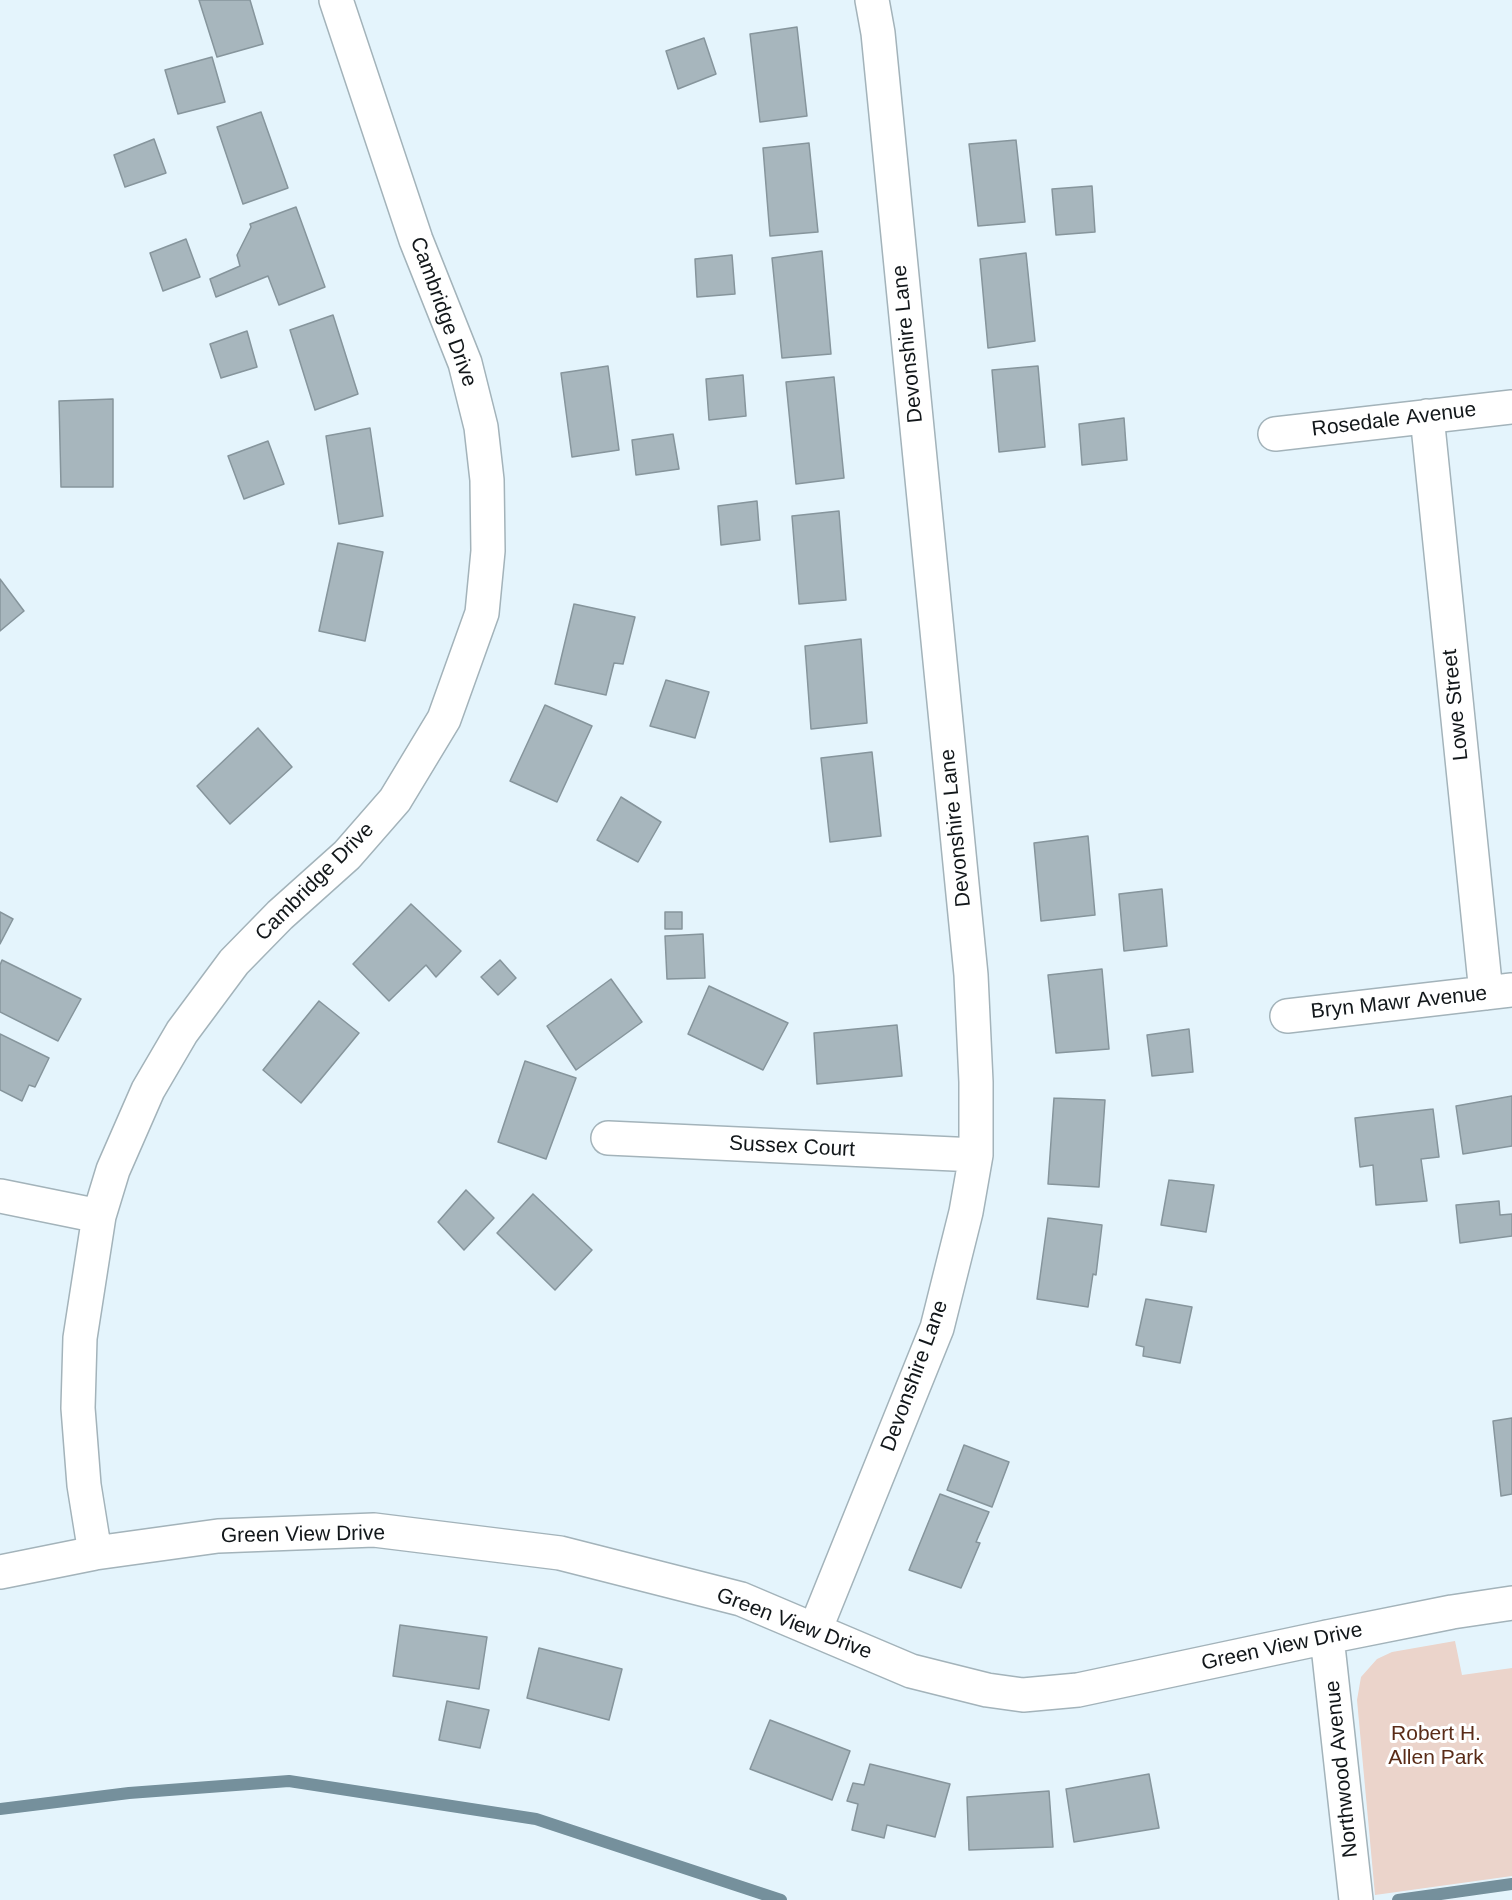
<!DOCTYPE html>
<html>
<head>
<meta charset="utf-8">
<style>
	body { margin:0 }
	canvas { display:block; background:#e4f4fc }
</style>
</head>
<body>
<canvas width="1512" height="1900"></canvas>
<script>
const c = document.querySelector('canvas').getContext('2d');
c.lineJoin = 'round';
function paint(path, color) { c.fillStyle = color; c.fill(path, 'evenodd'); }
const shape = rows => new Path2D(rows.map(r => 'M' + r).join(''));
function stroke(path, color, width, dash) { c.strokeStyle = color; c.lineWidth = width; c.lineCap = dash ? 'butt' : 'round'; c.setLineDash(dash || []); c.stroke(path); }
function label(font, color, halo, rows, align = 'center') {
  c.font = font + ' Arial,sans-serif'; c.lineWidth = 6; c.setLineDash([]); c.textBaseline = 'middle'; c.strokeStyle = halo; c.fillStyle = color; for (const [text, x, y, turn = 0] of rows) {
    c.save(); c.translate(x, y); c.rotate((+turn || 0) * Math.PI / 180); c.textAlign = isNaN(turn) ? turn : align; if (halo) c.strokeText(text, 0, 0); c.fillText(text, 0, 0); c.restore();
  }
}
paint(shape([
	[1455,1641,1462,1675,1512,1668,1512,1876,1375,1895,1357,1700,1361,1677,1377,1659,1392,1652]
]), '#ebd4cb');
stroke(shape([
	[0,1809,129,1793,289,1781,536,1819,781,1900],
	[1398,1900,1512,1884]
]), '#75909c', 12);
const building = shape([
	[199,0,250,0,263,44,217,57,199,0],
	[797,27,807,116,760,122,750,34,797,27],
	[704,38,716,74,678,89,666,51,704,38],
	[212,57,225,102,178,114,165,70,212,57],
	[261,112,288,188,243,204,217,127,261,112],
	[154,139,166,173,125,187,114,155,154,139],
	[1016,140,1025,222,978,226,969,144,1016,140],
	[809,143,818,232,770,236,763,148,809,143],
	[1092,186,1095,232,1056,235,1052,189,1092,186],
	[296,207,325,287,279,305,268,276,216,297,210,279,240,266,237,255,251,227,250,224,296,207],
	[186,239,200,277,163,291,150,253,186,239],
	[822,251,831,354,782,358,772,258,822,251],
	[1026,253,1035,341,988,348,980,259,1026,253],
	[732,255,735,294,697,297,695,259,732,255],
	[333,315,358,394,315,410,290,330,333,315],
	[247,331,257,367,221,378,210,344,247,331],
	[608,366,619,450,572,457,561,373,608,366],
	[1038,366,1045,447,999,452,992,370,1038,366],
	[743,375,746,416,709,420,706,379,743,375],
	[834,377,844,478,796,484,786,382,834,377],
	[113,399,113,487,61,487,59,401,113,399],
	[1124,418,1127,460,1082,465,1079,424,1124,418],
	[370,428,383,516,339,524,326,436,370,428],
	[673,434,679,469,636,475,632,440,673,434],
	[268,441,284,484,244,499,228,456,268,441],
	[757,501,760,540,721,545,718,506,757,501],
	[839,511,846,600,799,604,792,516,839,511],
	[338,543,383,552,365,641,319,631,338,543],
	[0,579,24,611,0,631,0,579],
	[574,604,635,617,623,664,614,663,606,695,555,684,574,604],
	[861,639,867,723,811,729,805,646,861,639],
	[666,680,709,692,695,738,650,726,666,680],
	[545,705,592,726,557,802,510,781,545,705],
	[258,728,292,767,230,824,197,786,258,728],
	[872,752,881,836,830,842,821,758,872,752],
	[621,797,661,822,638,862,597,840,621,797],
	[1088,836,1095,915,1041,921,1034,843,1088,836],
	[1162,889,1167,946,1124,951,1119,894,1162,889],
	[411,904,461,951,436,977,426,965,389,1001,353,964,411,904],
	[0,912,13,919,0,944,0,912],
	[665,912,682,912,682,929,665,929,665,912],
	[703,934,705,978,667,979,665,936,703,934],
	[2,960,81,999,58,1041,0,1012,0,965,2,960],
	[500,960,516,978,498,995,481,977,500,960],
	[1102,969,1109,1049,1056,1053,1048,975,1102,969],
	[611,979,642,1022,576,1070,547,1026,611,979],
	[709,986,788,1023,763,1070,688,1034,709,986],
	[319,1001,359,1033,301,1103,263,1070,319,1001],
	[897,1025,902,1076,817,1084,814,1033,897,1025],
	[1189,1029,1193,1072,1152,1076,1147,1035,1189,1029],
	[0,1034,49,1058,35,1087,29,1085,22,1101,0,1090,0,1034],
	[525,1061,576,1078,546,1159,498,1142,525,1061],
	[1512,1096,1512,1146,1463,1154,1456,1106,1512,1096],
	[1054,1098,1105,1100,1099,1187,1048,1184,1054,1098],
	[1433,1109,1439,1157,1421,1159,1427,1201,1376,1205,1373,1165,1360,1167,1355,1118,1433,1109],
	[1169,1180,1214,1185,1206,1232,1161,1225,1169,1180],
	[466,1190,494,1218,464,1250,438,1222,466,1190],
	[533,1194,592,1250,555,1290,497,1233,533,1194],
	[1499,1201,1500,1215,1512,1214,1512,1236,1460,1243,1456,1205,1499,1201],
	[1048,1218,1102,1225,1096,1275,1093,1274,1088,1307,1037,1299,1048,1218],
	[1146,1299,1192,1307,1180,1363,1143,1356,1144,1347,1136,1345,1146,1299],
	[1512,1418,1512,1494,1501,1496,1493,1421,1512,1418],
	[964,1445,1009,1462,992,1507,947,1490,964,1445],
	[940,1494,989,1512,976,1542,980,1543,961,1588,909,1570,940,1494],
	[400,1625,487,1637,479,1689,393,1676,400,1625],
	[539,1648,622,1669,609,1720,527,1698,539,1648],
	[447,1701,489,1710,480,1748,439,1740,447,1701],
	[770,1720,850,1751,832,1800,750,1769,770,1720],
	[870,1764,950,1784,935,1837,887,1825,884,1838,852,1830,858,1804,847,1801,853,1783,864,1785,870,1764],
	[1149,1774,1159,1828,1074,1842,1066,1789,1149,1774],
	[1049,1791,1053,1847,969,1850,967,1797,1049,1791]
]);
paint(building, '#a7b6bd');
stroke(building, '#86959c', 1.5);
const street = shape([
	[1427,416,1486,993],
	[1275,434,1512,407],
	[1287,1016,1512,990],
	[608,1138,976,1155],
	[0,1196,99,1216],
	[95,1553,84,1485,78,1408,80,1338,99,1216,113,1170,148,1090,182,1032,234,962,280,915,347,855,395,800,444,719,482,613,488,551,487,480,481,427,465,363,416,240,336,0],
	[0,1572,95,1553,218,1536,374,1530,560,1553,741,1599,911,1671,987,1690,1023,1695,1078,1690,1327,1637,1452,1612,1512,1603],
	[815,1630,937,1328,966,1212,976,1155,976,1082,971,975,878,33,872,0],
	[1327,1637,1356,1900]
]);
stroke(street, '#a3b3ba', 36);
stroke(street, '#fff', 33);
label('21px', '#12171a', '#fff', [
	["Cambridge Drive",443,312,70],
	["Devonshire Lane",908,344,-96],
	["Rosedale Avenue",1394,420,-7],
	["Lowe Street",1456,705,-96],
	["Devonshire Lane",956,828,-96],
	["Cambridge Drive",315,882,-45],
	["Bryn Mawr Avenue",1399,1003,-6],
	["Sussex Court",792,1147,3],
	["Devonshire Lane",915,1376,-70],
	["Green View Drive",303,1535,-1],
	["Green View Drive",794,1624,21],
	["Green View Drive",1282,1647,-12],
	["Northwood Avenue",1342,1769,-96]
]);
label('21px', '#5a2c18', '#fff', [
	["Robert H.",1436,1734],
	["Allen Park",1436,1758]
]);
</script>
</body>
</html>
